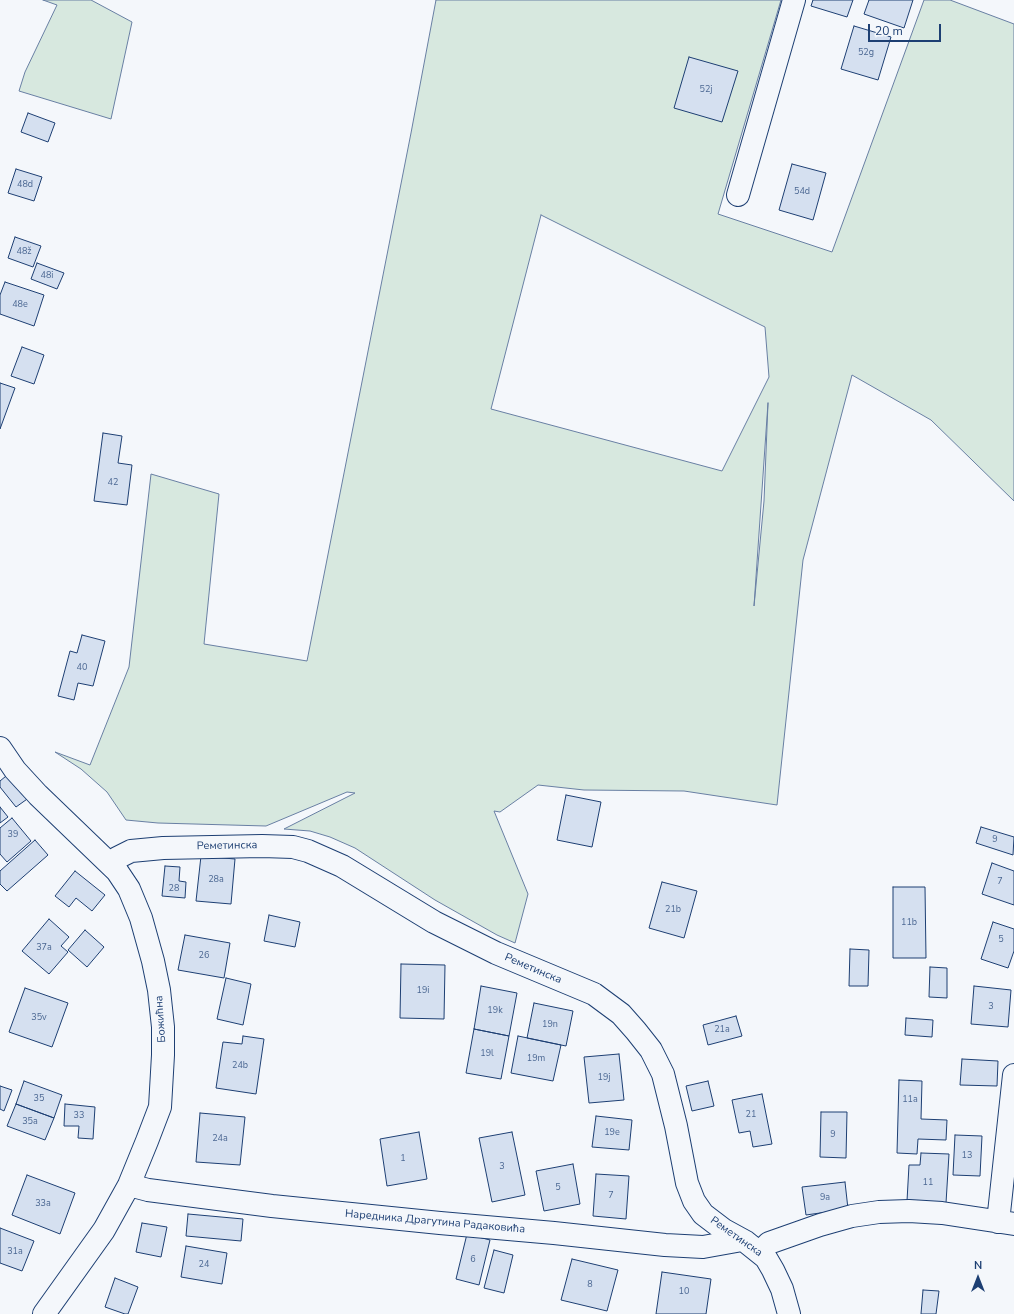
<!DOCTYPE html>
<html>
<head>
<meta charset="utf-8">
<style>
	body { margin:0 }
	#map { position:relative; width:1014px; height:1314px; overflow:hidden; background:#f4f7fb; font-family:"Nunito Sans",sans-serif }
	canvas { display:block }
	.north { position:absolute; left:958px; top:1258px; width:40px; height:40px; -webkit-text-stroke:3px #f4f7fb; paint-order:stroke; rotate:0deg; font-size:11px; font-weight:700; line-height:16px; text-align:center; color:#1d3f73 }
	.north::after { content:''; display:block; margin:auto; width:14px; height:18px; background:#1d3f73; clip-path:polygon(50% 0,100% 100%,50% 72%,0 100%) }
	.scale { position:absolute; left:868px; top:24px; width:73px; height:18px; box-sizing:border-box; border:2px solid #1d3f73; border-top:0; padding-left:5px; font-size:12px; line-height:14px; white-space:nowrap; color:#1d3f73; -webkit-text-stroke:3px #f4f7fb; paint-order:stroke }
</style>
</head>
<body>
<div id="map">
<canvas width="1014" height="1314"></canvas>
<div class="north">N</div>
<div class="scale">20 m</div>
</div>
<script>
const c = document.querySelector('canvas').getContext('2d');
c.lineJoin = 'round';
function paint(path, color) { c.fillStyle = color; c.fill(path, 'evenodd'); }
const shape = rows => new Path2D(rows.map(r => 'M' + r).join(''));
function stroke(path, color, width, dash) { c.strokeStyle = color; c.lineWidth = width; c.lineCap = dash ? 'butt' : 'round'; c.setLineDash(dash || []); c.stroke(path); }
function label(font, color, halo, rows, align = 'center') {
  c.font = font + ' "Nunito Sans",sans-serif'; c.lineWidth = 3; c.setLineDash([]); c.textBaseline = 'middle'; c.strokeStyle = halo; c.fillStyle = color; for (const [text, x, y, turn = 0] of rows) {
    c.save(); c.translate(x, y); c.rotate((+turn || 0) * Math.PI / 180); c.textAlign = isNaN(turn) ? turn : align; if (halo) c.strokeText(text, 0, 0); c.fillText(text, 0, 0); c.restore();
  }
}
const green = shape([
	[43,0,91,0,132,22,111,119,19,91,25,72,57,5,43,0],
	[436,0,781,0,718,214,832,252,924,0,950,0,1014,24,1014,501,931,420,852,375,803,560,777,805,684,791,584,790,538,785,500,812,494,811,528,894,515,943,497,935,435,900,355,848,330,837,310,831,284,829,355,793,347,792,266,826,158,823,126,820,107,792,81,769,55,752,90,765,129,667,151,474,219,494,204,644,307,661,411,133,436,0],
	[541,215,765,327,769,377,722,471,491,409,541,215],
	[768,403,764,501,754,606,768,403]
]);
paint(green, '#d7e8df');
stroke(green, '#687fa3', 1);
const building = shape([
	[813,0,853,0,847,17,811,6,813,0],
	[869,0,913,0,904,28,864,14,869,0],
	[854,26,891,37,878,80,841,69,854,26],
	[689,57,738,71,722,122,674,108,689,57],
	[28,113,55,123,48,142,21,132,28,113],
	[792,164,826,173,813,220,779,210,792,164],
	[16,169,42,177,34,201,8,193,16,169],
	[15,237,41,246,33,267,8,258,15,237],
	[37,263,64,273,57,289,31,279,37,263],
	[5,282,44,295,34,326,0,314,0,295,5,282],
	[22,347,44,355,34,384,11,376,22,347],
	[0,383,15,388,0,429,0,383],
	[103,433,122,436,118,463,132,465,127,505,94,501,103,433],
	[82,635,105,641,93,686,78,683,74,700,58,696,70,651,77,653,82,635],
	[11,772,30,797,16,807,0,787,0,781,11,772],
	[566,795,601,802,592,847,557,840,566,795],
	[0,807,8,817,0,823,0,807],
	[12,818,31,841,7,862,0,854,0,828,12,818],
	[981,827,1014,837,1013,855,976,843,981,827],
	[35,840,48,855,7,891,0,884,0,871,35,840],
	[201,856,235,859,231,904,196,901,201,856],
	[992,863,1014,871,1014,905,982,894,992,863],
	[165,866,180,867,179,881,186,882,185,898,162,896,165,866],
	[75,871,105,895,92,911,76,898,69,907,55,896,75,871],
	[662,882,697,891,684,938,649,928,662,882],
	[893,887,925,887,926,958,893,958,893,887],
	[269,915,300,922,295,947,264,941,269,915],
	[49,919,69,937,61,946,68,952,49,974,22,951,49,919],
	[993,922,1014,929,1014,951,1008,968,981,959,993,922],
	[85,930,104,947,87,967,68,950,85,930],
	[185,935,230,943,224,978,178,970,185,935],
	[850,949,869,950,868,986,849,986,850,949],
	[401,964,445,965,444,1019,400,1018,401,964],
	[930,967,947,968,947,998,929,997,930,967],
	[226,978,251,984,243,1025,217,1019,226,978],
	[481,986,517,993,509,1036,474,1029,481,986],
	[974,986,1011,990,1008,1027,971,1024,974,986],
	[25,988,68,1003,52,1047,9,1032,25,988],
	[534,1003,573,1011,566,1046,527,1038,534,1003],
	[736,1016,742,1036,708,1045,703,1025,736,1016],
	[906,1018,933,1020,932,1037,905,1035,906,1018],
	[474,1029,509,1036,501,1079,466,1073,474,1029],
	[243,1036,264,1039,256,1094,216,1088,223,1042,242,1044,243,1036],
	[518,1036,561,1045,553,1081,511,1073,518,1036],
	[619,1054,624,1100,589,1103,584,1057,619,1054],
	[962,1059,998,1061,997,1086,960,1085,962,1059],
	[899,1080,922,1081,921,1119,947,1120,946,1140,918,1139,917,1154,897,1153,899,1080],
	[24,1081,62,1095,54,1118,16,1104,24,1081],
	[708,1081,714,1106,692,1111,686,1086,708,1081],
	[0,1086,12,1090,4,1111,0,1109,0,1086],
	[762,1094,772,1144,753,1147,750,1131,739,1133,732,1100,762,1094],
	[16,1104,54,1118,45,1140,7,1126,16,1104],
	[65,1104,95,1107,93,1139,78,1138,79,1126,64,1126,65,1104],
	[821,1112,847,1112,846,1158,820,1157,821,1112],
	[200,1113,245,1117,240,1165,196,1162,200,1113],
	[596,1116,632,1120,629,1150,592,1147,596,1116],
	[419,1132,427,1179,387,1186,380,1139,419,1132],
	[512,1132,525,1195,492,1202,479,1138,512,1132],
	[955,1135,982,1136,980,1176,953,1175,955,1135],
	[921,1153,949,1154,946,1203,907,1201,909,1165,920,1165,921,1153],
	[573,1164,580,1204,544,1211,536,1171,573,1164],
	[596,1174,629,1176,626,1219,593,1216,596,1174],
	[27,1175,75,1193,60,1234,12,1215,27,1175],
	[845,1182,848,1209,806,1215,802,1187,845,1182],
	[188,1214,243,1219,241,1241,186,1236,188,1214],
	[142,1223,167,1227,161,1257,136,1252,142,1223],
	[0,1228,34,1241,22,1271,0,1263,0,1228],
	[467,1234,490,1240,479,1285,456,1279,467,1234],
	[186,1246,227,1253,222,1284,181,1277,186,1246],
	[494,1250,513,1255,504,1293,484,1288,494,1250],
	[572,1259,618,1270,607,1311,561,1300,572,1259],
	[662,1272,711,1279,706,1314,656,1314,662,1272],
	[115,1278,138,1287,128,1314,125,1314,105,1307,115,1278],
	[923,1290,939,1291,936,1314,921,1314,923,1290]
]);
paint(building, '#d5e0f0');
stroke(building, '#1d3f73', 1);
const minor = shape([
	[738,195,794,0],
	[0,748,15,770,38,795,117,871,129,889,141,918,153,961,159,990,163,1027,163,1055,160,1107,147,1141,129,1185,104,1230,44,1314],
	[110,864,117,858,131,851,163,848,262,846,293,847,308,851,342,866,434,922,496,953,594,994,621,1014,636,1031,651,1050,663,1074,676,1126,687,1183,694,1201,703,1214,724,1230,746,1242,766,1258,773,1270,782,1289,789,1314],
	[129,1185,148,1190,272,1206,440,1223,554,1233,665,1245,703,1247,742,1240],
	[998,1222,1014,1075],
	[760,1252,769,1243,820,1225,852,1216,879,1212,909,1211,942,1213,1014,1224]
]);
stroke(minor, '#1d3f73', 24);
stroke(minor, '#f4f7fb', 22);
label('9px', '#4b6792', null, [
	["52g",866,53],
	["52j",706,90],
	["48d",25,185],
	["54d",802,192],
	["48ž",24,252],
	["48i",47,276],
	["48e",20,305],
	["42",113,483],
	["40",82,668],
	["39",13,835],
	["9",995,840],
	["28a",216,880],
	["7",1000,882],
	["28",174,889],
	["21b",673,910],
	["11b",909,923],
	["5",1001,940],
	["37a",44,948],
	["26",204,956],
	["19i",423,991],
	["3",991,1007],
	["19k",495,1011],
	["35v",39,1018],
	["19n",550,1025],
	["21a",722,1030],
	["19l",487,1054],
	["19m",536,1059],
	["24b",240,1066],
	["19j",604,1078],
	["35",39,1099],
	["11a",910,1100],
	["21",751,1115],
	["33",79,1116],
	["35a",30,1122],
	["19e",612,1133],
	["9",833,1135],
	["24a",220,1139],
	["13",967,1156],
	["1",403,1159],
	["3",502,1167],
	["11",928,1183],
	["5",558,1188],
	["7",611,1196],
	["9a",825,1198],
	["33a",43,1204],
	["31a",15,1252],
	["6",473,1260],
	["24",204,1265],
	["8",590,1285],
	["10",684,1292]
]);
label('11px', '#1d3f73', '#f4f7fb', [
	["Реметинска",227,846,-1],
	["Реметинска",533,969,23],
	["Божићна",161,1019,-94],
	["Наредника Драгутина Радаковића",435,1222,5],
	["Реметинска",736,1237,35]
]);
</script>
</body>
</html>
